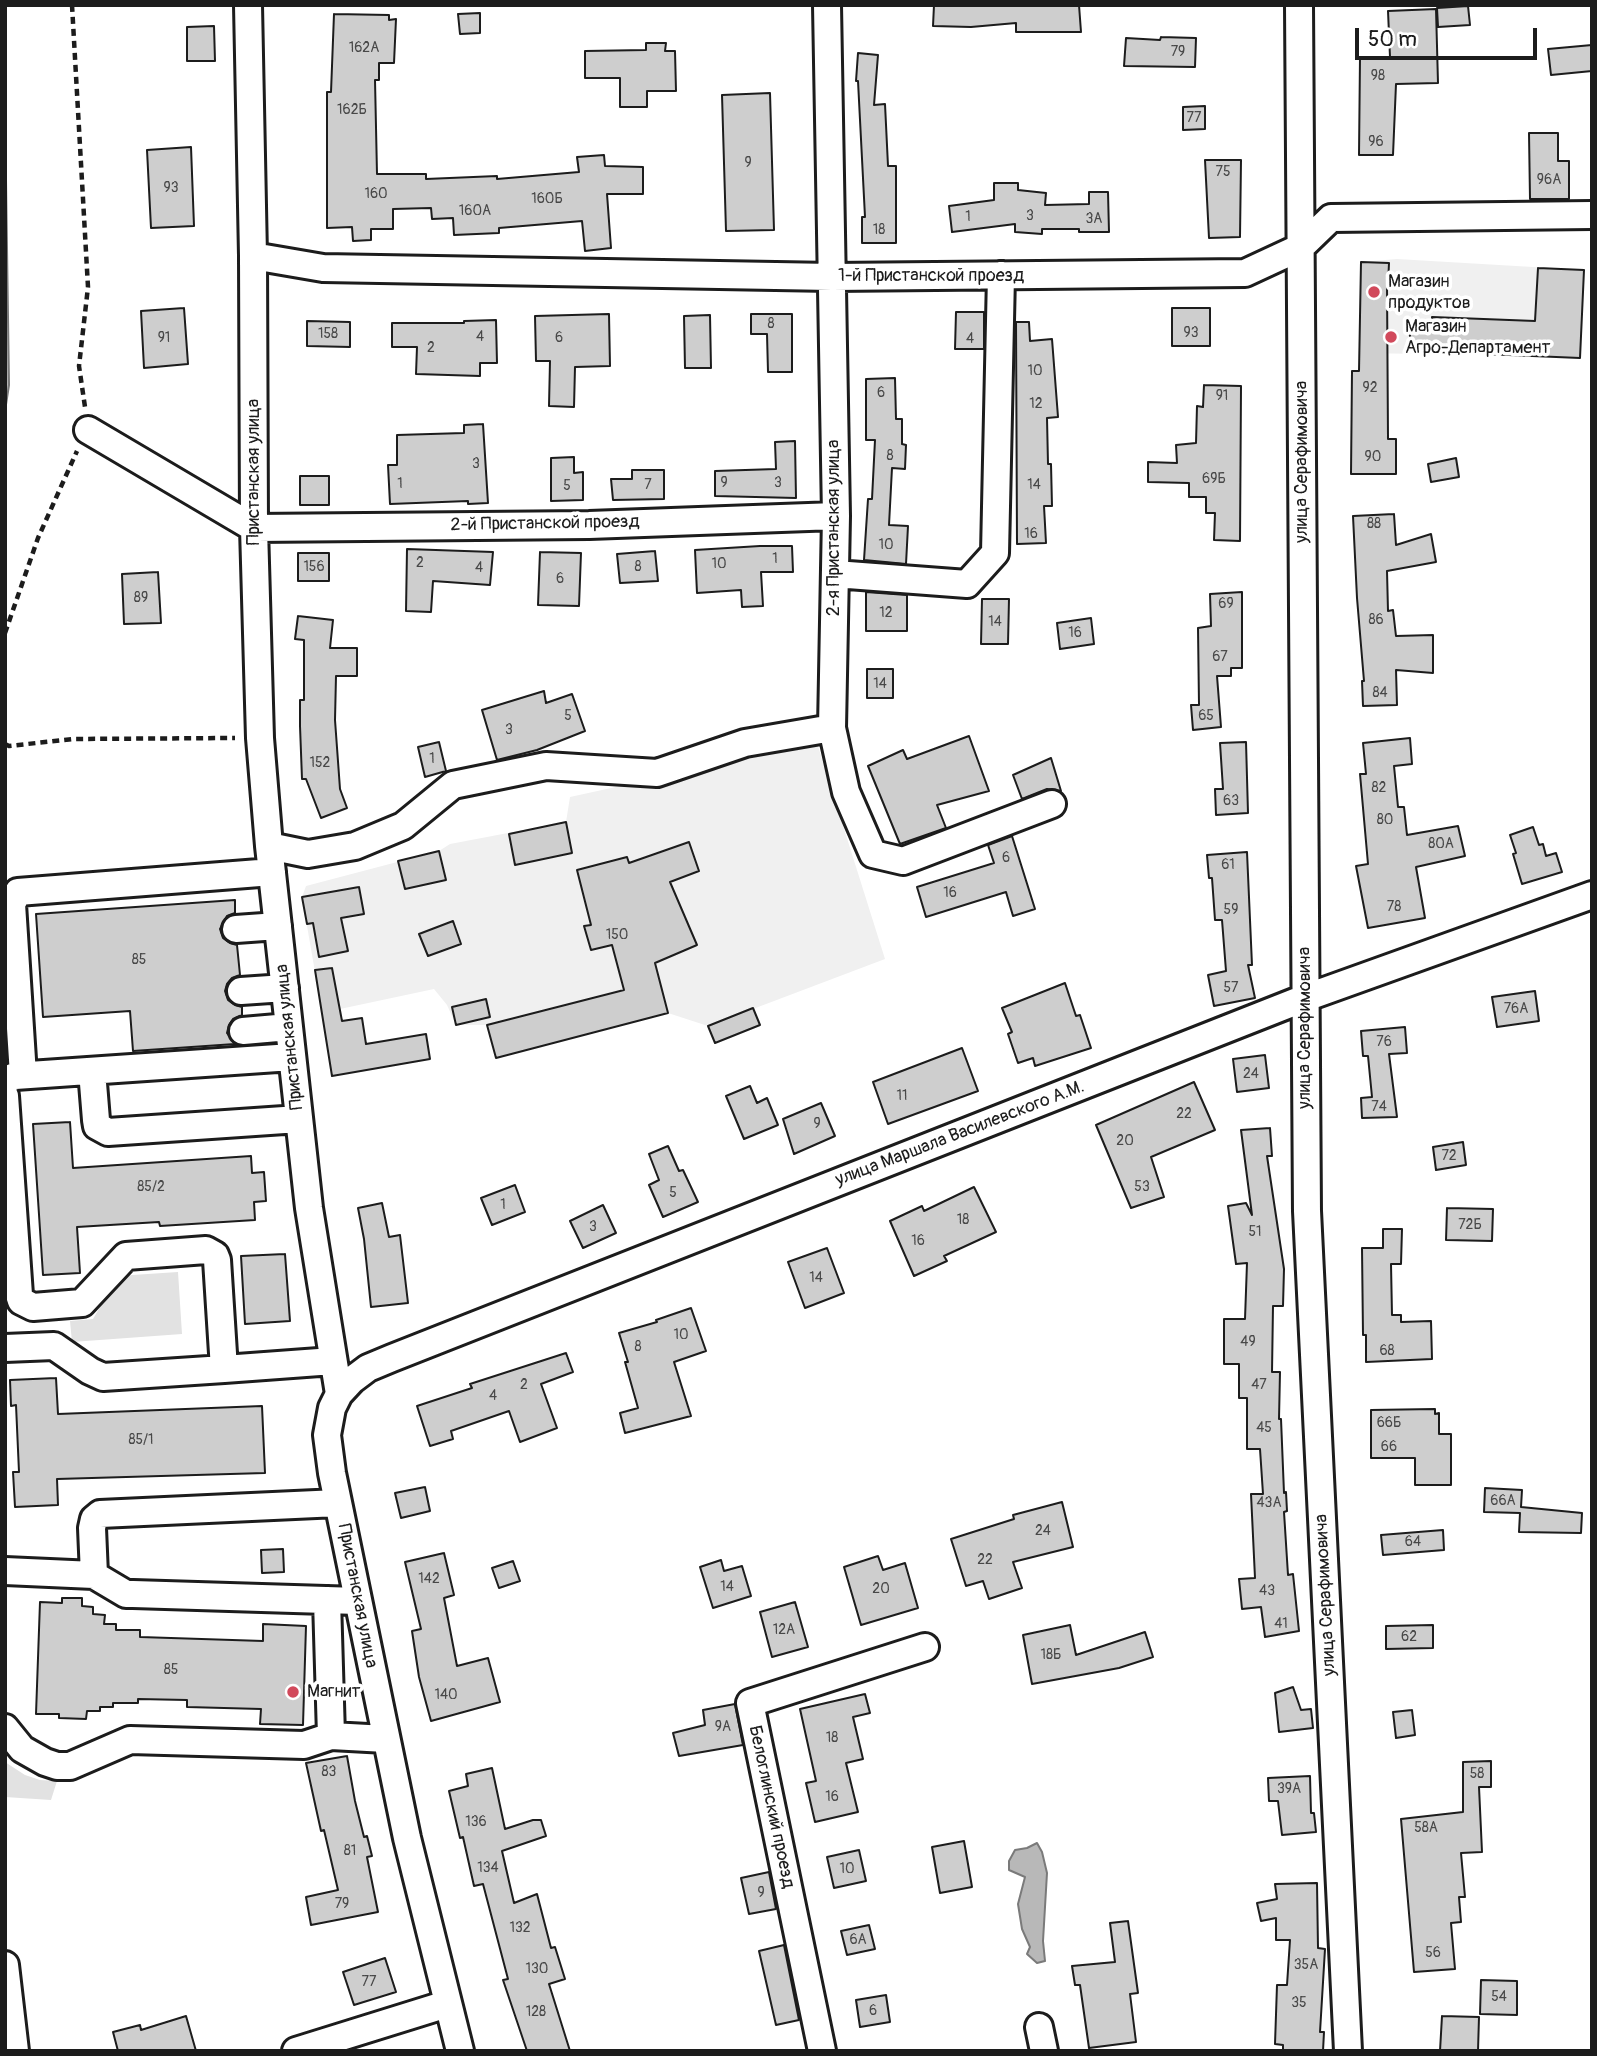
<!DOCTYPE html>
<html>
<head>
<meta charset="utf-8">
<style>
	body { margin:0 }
	#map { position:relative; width:1597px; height:2056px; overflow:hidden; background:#fff; font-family:Pangolin,sans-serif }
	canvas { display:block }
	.frame { position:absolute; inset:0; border:7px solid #1c1c1c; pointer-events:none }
	.scale { position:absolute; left:1355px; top:28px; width:182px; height:32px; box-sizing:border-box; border:4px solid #1c1c1c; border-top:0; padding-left:9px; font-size:21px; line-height:24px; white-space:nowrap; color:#1c1c1c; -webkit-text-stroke:5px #fff; paint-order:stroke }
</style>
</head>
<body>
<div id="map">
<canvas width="1597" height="2056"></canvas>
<div class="frame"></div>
<div class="scale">50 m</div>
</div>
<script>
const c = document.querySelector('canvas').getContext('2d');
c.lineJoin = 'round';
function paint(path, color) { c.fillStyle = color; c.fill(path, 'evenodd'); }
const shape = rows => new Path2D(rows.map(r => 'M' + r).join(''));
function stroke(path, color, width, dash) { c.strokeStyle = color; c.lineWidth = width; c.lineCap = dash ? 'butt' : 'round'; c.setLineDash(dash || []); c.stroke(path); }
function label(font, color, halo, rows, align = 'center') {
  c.font = font + ' Pangolin,sans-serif'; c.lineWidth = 7; c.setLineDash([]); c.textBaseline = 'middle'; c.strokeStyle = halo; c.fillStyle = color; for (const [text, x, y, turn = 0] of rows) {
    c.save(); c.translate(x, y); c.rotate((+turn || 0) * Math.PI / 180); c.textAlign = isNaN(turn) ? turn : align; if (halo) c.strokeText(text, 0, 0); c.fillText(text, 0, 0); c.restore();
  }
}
paint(shape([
	[1397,259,1584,270,1580,358,1431,352,1422,354,1360,353,1361,262],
	[817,743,885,959,708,1026,668,1013,496,1058,487,1025,456,1025,447,1005,434,989,340,1009,324,1024,302,897,306,886,439,851,450,844,566,822,570,797]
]), '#f0f0f0');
paint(shape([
	[178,1272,182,1334,72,1342,70,1321,93,1319,118,1276],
	[5,1762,25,1775,40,1780,57,1781,51,1800,5,1797]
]), '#e2e2e2');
const water = shape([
	[5,111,9,385,5,411,5,111],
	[1037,1843,1042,1852,1047,1873,1043,1941,1045,1961,1037,1963,1027,1954,1030,1947,1022,1929,1018,1904,1025,1877,1009,1870,1009,1861,1015,1850,1027,1848,1037,1843]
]);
paint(water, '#b8b8b8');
stroke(water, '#7a7a7a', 2);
const building = shape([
	[934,5,1079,5,1081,32,1016,32,1016,23,971,27,933,26,934,5],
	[1468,6,1470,25,1438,27,1437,8,1468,6],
	[1436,9,1438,83,1396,84,1393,155,1359,155,1360,57,1390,57,1388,11,1436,9],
	[480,13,480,33,460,34,458,14,480,13],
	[334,14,389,15,389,20,396,19,394,63,379,63,379,80,375,80,377,174,426,174,426,179,497,176,497,179,579,172,577,157,604,155,605,166,643,167,643,194,607,194,611,248,585,251,582,221,499,228,499,233,454,235,453,218,432,219,431,208,393,209,393,229,371,229,371,240,353,241,352,227,327,228,327,92,331,92,334,14],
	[214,26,215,61,187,61,187,27,214,26],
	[1161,37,1196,38,1195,67,1124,66,1126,38,1160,40,1161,37],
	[646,43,666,43,665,51,675,51,676,91,647,91,647,107,620,107,620,78,585,78,585,51,646,50,646,43],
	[1592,45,1592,71,1551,75,1548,49,1592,45],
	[858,53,878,55,874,105,885,104,888,166,896,166,896,243,862,243,862,217,865,217,858,81,856,81,858,53],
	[770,93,774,230,726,231,722,95,770,93],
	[1205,106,1205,129,1183,130,1183,107,1205,106],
	[1529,133,1558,133,1558,161,1569,161,1569,199,1530,199,1529,133],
	[191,147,194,226,151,228,147,150,191,147],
	[1205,160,1241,160,1240,237,1209,238,1205,160],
	[994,183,1018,183,1018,190,1046,193,1045,205,1089,204,1089,192,1108,192,1109,232,1079,232,1079,229,1042,229,1042,234,1015,232,1015,224,952,232,949,206,994,200,994,183],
	[1361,262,1389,263,1388,285,1387,285,1388,439,1396,439,1396,474,1351,474,1352,371,1359,371,1361,262],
	[1538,268,1584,270,1580,358,1413,351,1407,321,1432,321,1432,317,1535,321,1538,268],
	[184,308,188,364,144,368,141,311,184,308],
	[1172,308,1210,308,1210,346,1172,346,1172,308],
	[956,312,984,312,984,349,955,349,956,312],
	[609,314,610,366,575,367,574,407,549,406,550,361,536,361,535,316,609,314],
	[751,314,792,314,792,372,768,372,767,334,751,334,751,314],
	[710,315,711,368,685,368,684,316,710,315],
	[496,320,497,363,480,363,480,376,416,374,417,347,392,347,392,323,464,323,464,321,496,320],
	[307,321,350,322,350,347,307,346,307,321],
	[1016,322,1029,322,1030,341,1052,339,1058,417,1047,418,1048,464,1051,464,1052,506,1044,506,1046,543,1017,544,1016,322],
	[895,378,896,419,902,419,902,444,906,445,905,469,892,468,889,525,908,526,906,564,864,560,868,499,872,499,875,440,866,440,866,379,895,378],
	[1204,385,1241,386,1240,541,1214,540,1215,513,1206,513,1206,497,1189,497,1189,483,1148,482,1148,462,1177,463,1176,445,1196,443,1197,406,1203,407,1204,385],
	[483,424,488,503,468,504,468,501,390,504,388,465,397,465,397,435,464,433,464,425,483,424],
	[795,441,796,498,715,496,715,471,776,469,775,442,795,441],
	[574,457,574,473,583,472,583,500,551,501,551,458,574,457],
	[1456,458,1459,477,1431,482,1428,464,1456,458],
	[632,470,664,470,664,499,613,500,611,479,632,479,632,470],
	[300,476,329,476,329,505,300,505,300,476],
	[1394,514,1396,545,1431,534,1436,562,1387,571,1388,611,1393,610,1396,636,1433,635,1433,673,1396,670,1397,705,1363,706,1362,681,1364,681,1357,598,1353,516,1394,514],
	[760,546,792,546,793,572,761,572,763,606,742,607,741,590,697,593,695,550,760,546],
	[407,549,493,552,490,585,433,581,431,612,406,611,407,549],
	[655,551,658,581,620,583,617,554,655,551],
	[540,552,581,553,579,606,538,605,540,552],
	[298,553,329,553,329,581,298,581,298,553],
	[158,572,161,623,124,624,122,574,158,572],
	[866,592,907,595,907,631,866,631,866,592],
	[1242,592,1242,668,1231,668,1231,676,1217,676,1221,727,1193,730,1191,705,1199,705,1198,628,1211,626,1210,594,1242,592],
	[982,599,1009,599,1008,644,981,644,982,599],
	[298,616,333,620,330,648,357,648,357,676,336,676,335,720,340,789,347,808,321,818,306,779,302,779,300,726,300,700,304,700,304,640,295,639,298,616],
	[1091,618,1094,644,1060,649,1057,623,1091,618],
	[867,669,893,669,893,698,867,698,867,669],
	[544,691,546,703,572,694,585,731,537,750,497,760,482,710,544,691],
	[969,736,989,791,937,805,946,828,900,844,868,766,903,750,907,759,969,736],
	[1410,738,1412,764,1394,766,1398,807,1404,807,1407,835,1458,826,1465,856,1416,867,1425,918,1368,928,1356,866,1368,864,1360,774,1366,774,1363,743,1410,738],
	[439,742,446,771,425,777,418,747,439,742],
	[1246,742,1248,813,1216,815,1215,789,1223,789,1220,743,1246,742],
	[1051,758,1061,791,1047,789,1022,799,1013,775,1051,758],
	[566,822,572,853,515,865,509,834,566,822],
	[1533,827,1539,845,1543,844,1546,856,1556,853,1562,872,1522,884,1513,854,1516,853,1510,835,1533,827],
	[1012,836,1035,909,1013,916,1006,892,926,917,917,887,994,863,988,845,1012,836],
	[689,842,699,871,670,882,697,945,655,963,668,1013,496,1058,487,1025,624,990,612,945,591,950,584,926,591,925,577,870,627,857,629,863,689,842],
	[439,851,446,880,405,889,398,861,439,851],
	[1247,852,1252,965,1248,965,1255,998,1214,1006,1208,975,1226,971,1222,920,1215,920,1212,878,1209,878,1207,855,1247,852],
	[359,887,364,914,341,918,348,951,319,957,313,923,307,924,302,897,359,887],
	[235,900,235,913,227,916,220,929,223,938,230,943,237,945,240,975,232,978,227,984,225,991,228,1000,235,1005,242,1007,242,1015,233,1019,229,1025,227,1033,235,1044,133,1051,130,1011,43,1017,36,914,235,900],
	[453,921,461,944,428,956,419,934,453,921],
	[332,968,342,1021,362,1018,366,1044,426,1034,430,1059,332,1076,315,970,332,968],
	[1065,983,1076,1016,1080,1015,1091,1048,1035,1066,1033,1058,1018,1063,1008,1034,1012,1032,1002,1008,1065,983],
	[1535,991,1539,1021,1497,1027,1492,997,1535,991],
	[486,999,490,1017,456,1025,452,1007,486,999],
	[753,1008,760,1025,715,1043,708,1026,753,1008],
	[1405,1027,1407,1053,1389,1054,1397,1117,1362,1118,1361,1098,1372,1097,1368,1056,1363,1056,1361,1031,1405,1027],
	[962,1048,978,1091,888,1124,873,1082,962,1048],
	[1265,1055,1269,1088,1237,1092,1233,1059,1265,1055],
	[1194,1082,1215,1130,1151,1157,1164,1197,1131,1208,1096,1125,1194,1082],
	[750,1086,757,1103,767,1098,778,1125,744,1139,726,1096,750,1086],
	[821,1103,835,1136,794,1154,783,1119,821,1103],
	[70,1122,73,1168,251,1156,252,1173,264,1172,266,1201,254,1202,255,1220,160,1226,159,1222,77,1227,80,1273,43,1275,33,1124,70,1122],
	[1270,1128,1272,1156,1267,1156,1284,1269,1283,1306,1273,1306,1272,1372,1280,1372,1279,1419,1281,1419,1284,1493,1286,1492,1287,1511,1284,1512,1288,1575,1293,1574,1299,1631,1265,1637,1261,1607,1242,1609,1239,1579,1255,1578,1251,1494,1263,1494,1260,1449,1247,1449,1247,1398,1239,1398,1239,1364,1224,1364,1224,1319,1245,1319,1247,1263,1236,1264,1228,1206,1246,1203,1252,1215,1241,1130,1270,1128],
	[1463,1142,1466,1165,1436,1170,1433,1147,1463,1142],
	[668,1146,679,1171,683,1170,698,1202,663,1217,649,1185,659,1180,649,1154,668,1146],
	[515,1185,525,1212,492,1225,481,1198,515,1185],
	[974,1187,996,1232,944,1256,947,1261,914,1276,890,1221,922,1206,924,1211,974,1187],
	[382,1203,389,1237,400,1235,408,1303,371,1307,364,1239,358,1208,382,1203],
	[603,1205,616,1233,583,1248,570,1221,603,1205],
	[1447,1208,1493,1209,1492,1241,1446,1240,1447,1208],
	[1383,1229,1402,1229,1401,1264,1391,1264,1392,1315,1401,1315,1401,1322,1431,1321,1432,1359,1366,1362,1366,1335,1363,1335,1362,1248,1383,1248,1383,1229],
	[827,1248,844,1293,805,1308,788,1262,827,1248],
	[285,1254,290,1321,245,1324,241,1256,285,1254],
	[691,1308,706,1351,674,1362,691,1416,625,1433,620,1413,638,1408,625,1362,628,1362,619,1333,657,1322,656,1320,691,1308],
	[566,1353,573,1372,541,1384,557,1428,520,1442,509,1411,451,1431,453,1439,430,1446,417,1406,472,1388,470,1384,566,1353],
	[56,1378,58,1414,262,1406,265,1473,57,1479,58,1505,15,1507,13,1472,19,1472,16,1405,11,1406,10,1380,56,1378],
	[1435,1409,1435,1414,1439,1413,1439,1434,1451,1434,1451,1485,1415,1485,1415,1458,1371,1458,1371,1410,1435,1409],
	[425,1487,430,1511,401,1518,395,1493,425,1487],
	[1485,1488,1522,1490,1521,1507,1582,1513,1581,1533,1519,1532,1520,1513,1484,1512,1485,1488],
	[1062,1502,1073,1547,1013,1562,1022,1588,989,1599,983,1581,966,1586,951,1539,1014,1519,1013,1515,1062,1502],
	[1443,1530,1444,1550,1383,1555,1381,1535,1443,1530],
	[283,1549,284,1572,262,1573,261,1550,283,1549],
	[444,1553,454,1595,444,1598,457,1666,488,1658,500,1702,431,1721,419,1677,412,1631,421,1629,405,1562,444,1553],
	[878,1556,883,1570,905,1563,918,1608,861,1625,844,1567,878,1556],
	[721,1560,724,1571,742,1566,751,1596,713,1608,700,1567,721,1560],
	[513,1561,520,1581,499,1588,492,1568,513,1561],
	[62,1598,82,1598,82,1606,93,1607,93,1614,105,1615,104,1624,116,1624,116,1630,140,1630,140,1637,263,1641,263,1624,306,1626,303,1725,260,1724,261,1709,187,1707,187,1700,138,1699,138,1703,113,1703,113,1707,100,1707,100,1711,87,1711,86,1719,59,1718,59,1714,36,1714,40,1602,62,1603,62,1598],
	[795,1602,808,1647,772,1657,760,1612,795,1602],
	[1070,1625,1076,1655,1145,1632,1153,1657,1119,1668,1032,1684,1023,1635,1070,1625],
	[1433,1625,1433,1648,1386,1649,1386,1626,1433,1625],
	[1293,1687,1301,1710,1311,1709,1313,1728,1279,1732,1275,1693,1293,1687],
	[865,1694,870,1713,853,1717,863,1759,846,1763,858,1812,815,1822,806,1783,816,1781,800,1709,865,1694],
	[735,1704,743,1745,679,1756,673,1733,705,1725,703,1710,735,1704],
	[1412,1710,1415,1735,1396,1738,1393,1712,1412,1710],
	[347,1756,355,1801,364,1837,367,1836,372,1856,367,1857,378,1912,311,1925,306,1897,338,1890,324,1830,321,1831,306,1763,347,1756],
	[1491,1761,1491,1787,1479,1787,1482,1852,1461,1853,1465,1897,1459,1897,1461,1922,1451,1923,1455,1969,1414,1972,1401,1819,1463,1812,1463,1762,1491,1761],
	[492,1768,505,1829,533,1820,541,1820,546,1836,502,1851,514,1903,537,1894,551,1948,555,1947,565,1979,549,1984,570,2051,527,2051,503,1980,508,1979,483,1884,474,1886,463,1837,460,1838,449,1791,468,1786,466,1774,492,1768],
	[1310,1776,1311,1813,1314,1813,1316,1832,1282,1835,1278,1801,1269,1801,1268,1778,1310,1776],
	[964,1841,972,1887,940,1893,932,1847,964,1841],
	[859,1850,866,1881,834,1888,827,1857,859,1850],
	[769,1872,776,1909,749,1914,741,1878,769,1872],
	[1317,1883,1318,1948,1325,1949,1320,2032,1324,2032,1323,2051,1283,2051,1283,2045,1275,2044,1277,1985,1287,1985,1290,1940,1276,1940,1276,1918,1261,1921,1257,1903,1277,1899,1275,1884,1317,1883],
	[1128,1921,1138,1993,1130,1994,1136,2042,1089,2048,1080,1985,1075,1985,1072,1966,1115,1962,1110,1923,1128,1921],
	[869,1925,875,1949,847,1955,841,1931,869,1925],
	[784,1945,799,2020,776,2025,759,1951,784,1945],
	[385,1958,396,1992,354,2005,343,1972,385,1958],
	[1481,1980,1517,1981,1517,2015,1480,2014,1481,1980],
	[886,1995,890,2022,860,2027,856,2000,886,1995],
	[186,2016,196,2051,118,2051,113,2032,140,2025,141,2030,186,2016],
	[1442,2016,1479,2017,1478,2051,1440,2051,1442,2016]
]);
paint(building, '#cecece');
stroke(building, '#1c1c1c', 2);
const minor = shape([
	[248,5,253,256,254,528,260,738,269,846,309,1208,339,1394],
	[827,5,836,516,832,728,846,792,873,854,903,861,1052,804],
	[1299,5,1307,1211,1348,2051],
	[253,256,323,268,832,277,1245,273,1301,247,1331,218,1592,215],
	[88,430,254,528,589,525,836,516],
	[835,574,967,584,995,553,1001,275],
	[269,846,308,854,355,846,403,826,453,785,546,766,657,773,745,743,832,728],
	[236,929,278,926],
	[241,991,285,988],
	[243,1031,289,1027],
	[92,1071,96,1120,97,1126,108,1132,299,1119],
	[23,1075,12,904,18,892,272,872],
	[8,1079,15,1076,292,1057],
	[5,1096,19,1295,21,1301,33,1307,82,1303,126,1256,206,1250,215,1255,217,1260,224,1369,333,1361],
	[5,1348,54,1346,90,1371,103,1377,224,1369],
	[5,1571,94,1575,126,1594,133,1594,358,1601],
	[94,1575,92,1528,94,1519,100,1514,338,1503],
	[327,1600,331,1736],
	[5,1728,22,1749,45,1762,57,1766,70,1766,130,1740,304,1745,331,1736,386,1739],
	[5,1965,15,2051],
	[1039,2027,1044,2051],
	[296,2051,447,2004],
	[460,2051,407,1838,332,1473,327,1435,332,1408,339,1394,352,1380,368,1368,392,1358,1305,998,1592,895],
	[822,2051,750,1703,925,1647]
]);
stroke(minor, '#1c1c1c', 32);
stroke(shape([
	[72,5,88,287,79,366,85,407],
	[5,633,38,538,77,451],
	[5,744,9,746,73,739,235,738]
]), '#1c1c1c', 4.5, [7, 5]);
stroke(minor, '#fff', 26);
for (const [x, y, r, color] of [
	[1374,292,7,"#d1495b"],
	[1391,337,7,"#d1495b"],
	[293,1692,7,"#d1495b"]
]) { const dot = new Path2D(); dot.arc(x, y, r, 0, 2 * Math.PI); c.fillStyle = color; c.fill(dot); stroke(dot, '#fff', 2.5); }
label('14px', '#484848', null, [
	["162А",364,48],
	["79",1178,52],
	["98",1378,76],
	["162Б",352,110],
	["77",1194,118],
	["96",1376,142],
	["9",748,163],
	["75",1223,172],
	["96А",1549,180],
	["93",171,188],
	["160",376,194],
	["160Б",547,199],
	["160А",475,211],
	["3",1030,216],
	["1",968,217],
	["3А",1094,219],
	["18",879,230],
	["8",771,324],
	["93",1191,333],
	["158",328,334],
	["4",480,337],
	["91",164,338],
	["6",559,338],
	["4",970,339],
	["2",431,348],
	["10",1035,371],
	["92",1370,388],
	["6",881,393],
	["91",1222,396],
	["12",1036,404],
	["8",890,456],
	["90",1373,457],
	["3",476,464],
	["69Б",1214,479],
	["9",724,483],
	["3",778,483],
	["1",400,484],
	["7",648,485],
	["14",1034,485],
	["5",567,486],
	["88",1374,524],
	["16",1031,534],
	["10",886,545],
	["1",775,559],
	["2",420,563],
	["10",719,564],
	["156",314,567],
	["8",638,567],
	["4",479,568],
	["6",560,579],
	["89",141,598],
	["69",1226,604],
	["12",886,613],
	["86",1376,620],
	["14",995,622],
	["16",1075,633],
	["67",1220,657],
	["14",880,684],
	["84",1380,693],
	["5",568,716],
	["65",1206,716],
	["3",509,730],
	["1",432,759],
	["152",320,763],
	["82",1379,788],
	["63",1231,801],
	["80",1385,820],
	["80А",1441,844],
	["6",1006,858],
	["61",1228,865],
	["16",950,893],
	["78",1394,907],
	["59",1231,910],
	["150",617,935],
	["85",139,960],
	["57",1231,988],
	["76А",1516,1009],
	["76",1384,1042],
	["24",1251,1074],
	["11",902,1096],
	["74",1379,1107],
	["22",1184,1114],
	["9",817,1124],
	["20",1125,1141],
	["72",1449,1156],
	["85/2",151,1187],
	["53",1142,1187],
	["5",673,1193],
	["1",503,1205],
	["18",963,1220],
	["72Б",1470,1225],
	["3",593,1227],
	["51",1255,1232],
	["16",918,1241],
	["14",816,1278],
	["10",681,1335],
	["49",1248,1342],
	["8",638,1347],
	["68",1387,1351],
	["2",524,1385],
	["47",1259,1385],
	["4",493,1396],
	["66Б",1389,1423],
	["45",1264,1428],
	["85/1",141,1440],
	["66",1389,1447],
	["66А",1503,1501],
	["43А",1269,1503],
	["24",1043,1531],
	["64",1413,1542],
	["22",985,1560],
	["142",429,1579],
	["14",727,1587],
	["20",881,1589],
	["43",1267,1591],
	["41",1281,1624],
	["12А",784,1630],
	["62",1409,1637],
	["18Б",1051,1655],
	["85",171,1670],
	["140",446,1695],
	["9А",723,1727],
	["18",832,1738],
	["83",329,1772],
	["58",1477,1774],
	["39А",1289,1789],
	["16",832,1797],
	["136",476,1822],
	["58А",1426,1828],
	["81",350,1851],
	["134",488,1868],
	["10",847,1869],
	["9",761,1893],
	["79",342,1904],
	["132",520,1928],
	["6А",858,1940],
	["56",1433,1953],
	["35А",1306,1965],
	["130",537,1969],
	["77",369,1982],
	["54",1499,1997],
	["35",1299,2003],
	["6",873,2011],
	["128",536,2012]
]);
label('18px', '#1c1c1c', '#fff', [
	["1-й Пристанской проезд",931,276],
	["улица Серафимовича",1302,462,-90],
	["Пристанская улица",254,472,-90],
	["2-й Пристанской проезд",545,524,-1],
	["2-я Пристанская улица",834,528,-90],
	["улица Серафимовича",1305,1028,-90],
	["Пристанская улица",290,1037,-96],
	["улица Маршала Василевского А.М.",960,1134,-21],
	["улица Серафимовича",1326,1595,-93],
	["Пристанская улица",357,1596,79],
	["Белоглинский проезд",771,1807,78]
]);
label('18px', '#1c1c1c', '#fff', [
	["Магазин",1388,282],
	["продуктов",1388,303],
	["Магазин",1405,327],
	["Агро-Департамент",1405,348],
	["Магнит",307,1692]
], 'left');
</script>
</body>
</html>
